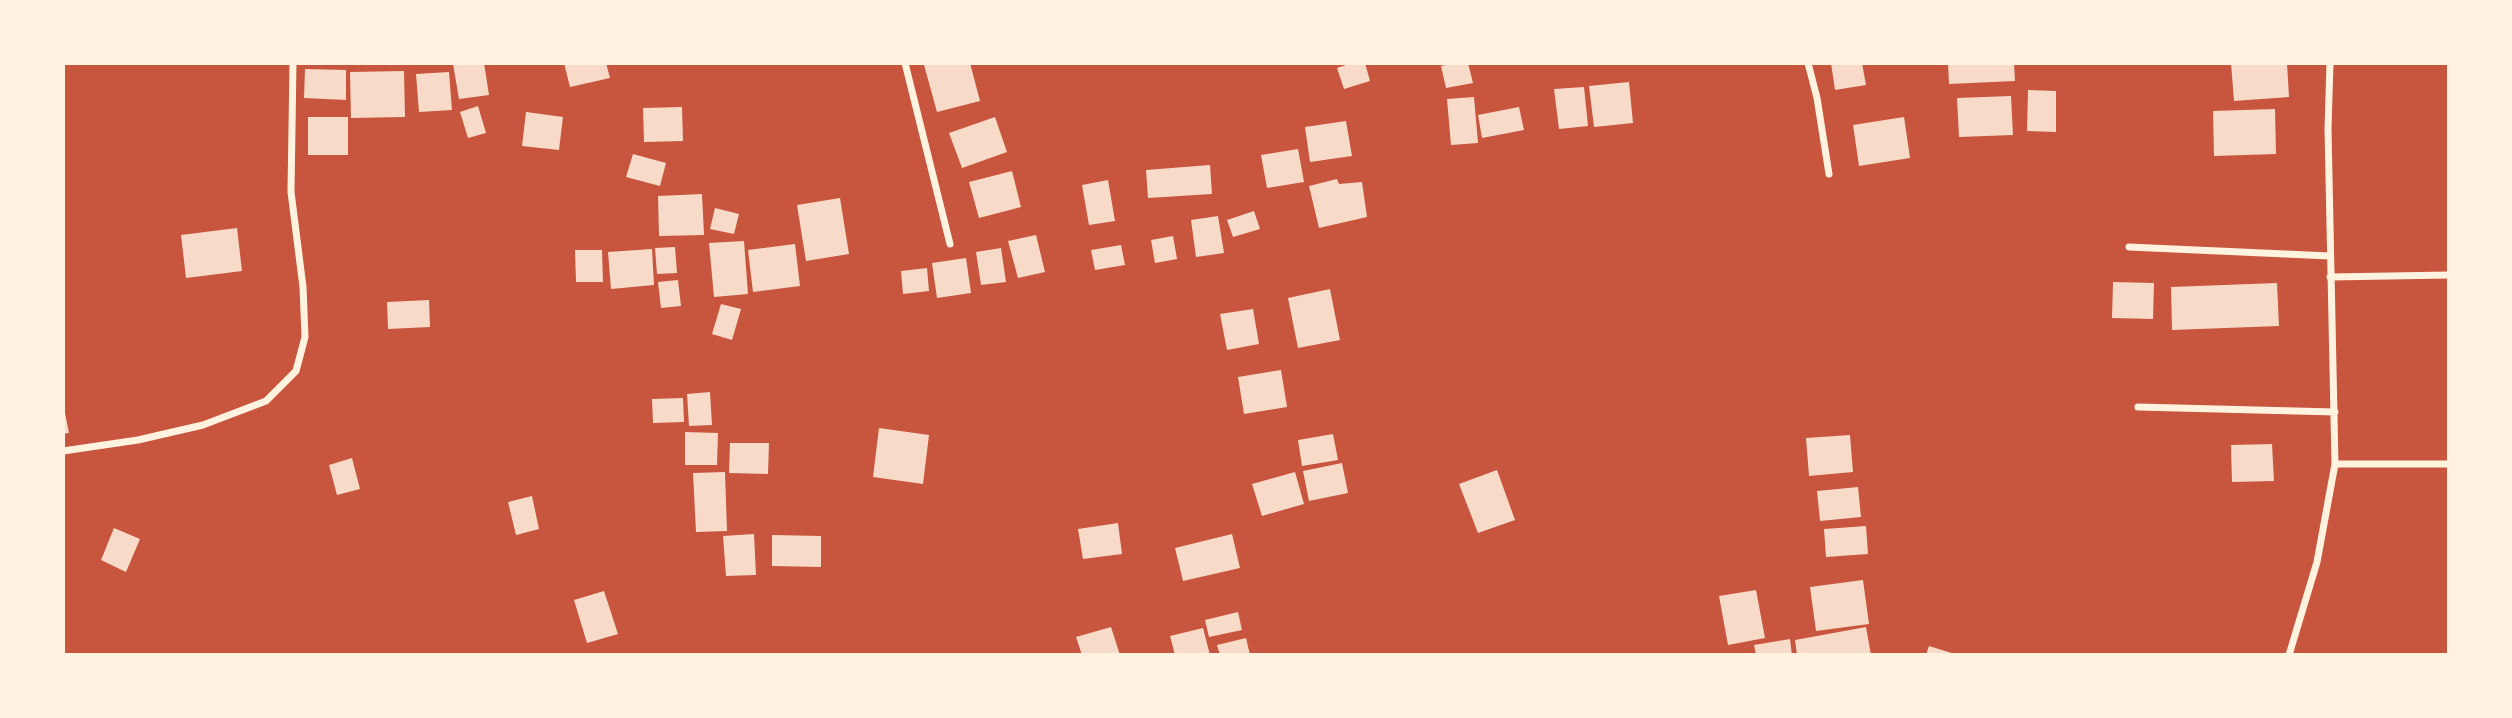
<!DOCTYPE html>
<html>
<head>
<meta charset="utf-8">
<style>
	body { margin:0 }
	#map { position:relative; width:2512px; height:718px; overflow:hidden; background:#c8553d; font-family:"Public Sans",sans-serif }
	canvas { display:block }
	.frame { position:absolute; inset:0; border:65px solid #fff3e0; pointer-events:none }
</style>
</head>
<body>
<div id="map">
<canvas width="2512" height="718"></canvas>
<div class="frame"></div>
</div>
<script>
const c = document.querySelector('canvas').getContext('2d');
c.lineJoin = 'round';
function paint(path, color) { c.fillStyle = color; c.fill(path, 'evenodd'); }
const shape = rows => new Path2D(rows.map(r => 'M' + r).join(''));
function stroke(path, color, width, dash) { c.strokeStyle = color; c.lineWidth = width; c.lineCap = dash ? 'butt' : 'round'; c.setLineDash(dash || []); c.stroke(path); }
paint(shape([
	[484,63,489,95,459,99,453,64],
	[564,63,606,63,610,78,570,87],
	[932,63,970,63,980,101,937,112,924,65],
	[1352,63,1365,63,1370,81,1344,89,1337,68],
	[1455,63,1468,63,1473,83,1446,88,1441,66],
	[1831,63,1862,63,1866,85,1835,90],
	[1948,63,2014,63,2015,81,1949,84],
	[2231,63,2287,63,2289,97,2234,101],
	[305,69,346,70,346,100,304,98],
	[404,71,405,117,351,118,350,72],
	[449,72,452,110,419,112,416,74],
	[1629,82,1633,123,1594,127,1589,86],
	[1584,87,1588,126,1559,129,1554,89],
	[2028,90,2056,91,2056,132,2027,131],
	[2011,96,2013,135,1959,137,1957,98],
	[1474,97,1478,143,1451,145,1447,99],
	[478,106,486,133,468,138,460,112],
	[682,107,683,141,644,142,643,108],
	[1519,107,1524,130,1482,138,1478,115],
	[2275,109,2276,154,2214,156,2213,111],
	[526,112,563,117,559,150,522,146],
	[308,117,348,117,348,155,308,155],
	[995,117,1007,152,962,168,949,133],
	[1904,117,1910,158,1859,166,1853,125],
	[1346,121,1352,156,1310,162,1305,127],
	[1298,149,1304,182,1267,188,1261,155],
	[633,154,666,163,660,186,626,177],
	[1210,165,1212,194,1148,198,1146,170],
	[1012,171,1021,207,979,218,969,182],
	[1337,179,1339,184,1362,182,1367,217,1319,228,1309,186],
	[1108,180,1115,221,1089,225,1082,185],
	[702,194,704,235,659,236,658,196],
	[840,198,849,254,806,261,797,205],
	[715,208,739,214,734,234,710,229],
	[1254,211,1260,229,1233,237,1227,220],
	[1218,216,1224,253,1196,257,1191,220],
	[237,228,242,271,186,278,181,235],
	[1036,235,1045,272,1018,278,1008,241],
	[1173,236,1177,259,1155,263,1151,240],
	[744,241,748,294,714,297,709,243],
	[795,244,800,286,753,292,748,250],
	[1121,245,1125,265,1095,270,1091,250],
	[675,247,677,273,657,274,655,248],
	[1001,248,1006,282,981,285,976,252],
	[652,249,654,285,611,289,608,252],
	[575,250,602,250,603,282,576,282],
	[966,258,971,293,937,298,932,263],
	[927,268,929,291,903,294,901,271],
	[678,280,681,306,661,308,658,282],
	[2113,282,2154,283,2153,319,2112,318],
	[2277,283,2279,326,2172,330,2171,287],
	[1330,289,1340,340,1298,348,1288,298],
	[429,300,430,327,388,329,387,302],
	[721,304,741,309,732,340,712,334],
	[1253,309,1259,344,1227,350,1220,314],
	[1281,370,1287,407,1244,414,1238,377],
	[710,392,712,425,689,426,687,394],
	[683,398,684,422,653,423,652,399],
	[64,408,69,433,63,434,63,409],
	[879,428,929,435,923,484,873,477],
	[685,432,718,433,717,465,685,465],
	[1333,434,1338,460,1302,466,1298,440],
	[1850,435,1853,472,1809,476,1806,438],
	[730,443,769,443,768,474,729,473],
	[2272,444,2274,481,2232,482,2231,445],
	[352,458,360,489,337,495,329,465],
	[1342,463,1348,493,1309,501,1303,471],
	[1497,470,1515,520,1478,533,1459,484],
	[725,472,727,531,696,532,693,473],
	[1295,472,1304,504,1262,516,1252,484],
	[1858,487,1861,517,1820,521,1817,491],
	[532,496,539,529,516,535,508,502],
	[1118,523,1122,554,1083,559,1078,529],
	[1866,526,1868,554,1826,557,1824,529],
	[114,528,140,539,126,572,101,560],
	[754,534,756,575,726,576,723,536],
	[1232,534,1240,568,1183,581,1175,548],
	[772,535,821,536,821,567,772,566],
	[1863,580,1869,624,1816,631,1810,587],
	[1756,590,1765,638,1728,645,1719,596],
	[604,591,618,634,587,643,574,600],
	[1238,612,1242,630,1209,637,1205,620],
	[1111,627,1120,655,1082,655,1076,637],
	[1866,627,1871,655,1797,655,1795,640],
	[1203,628,1210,655,1175,655,1170,636],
	[1246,638,1250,655,1220,655,1217,645],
	[1790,639,1792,655,1756,655,1754,645],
	[1929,646,1955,654,1955,655,1926,655]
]), '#f7dbc8');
stroke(shape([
	[905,63,950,244],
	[1808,63,1817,98,1829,174],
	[2129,247,2330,256],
	[2330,277,2449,275],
	[2138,407,2335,412],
	[63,451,138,440,203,425,266,401,296,371,305,337,303,287,291,192,293,63],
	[2335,464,2449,464],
	[2289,655,2317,562,2335,464,2328,129,2330,63]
]), '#fff3e0', 7);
</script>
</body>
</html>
